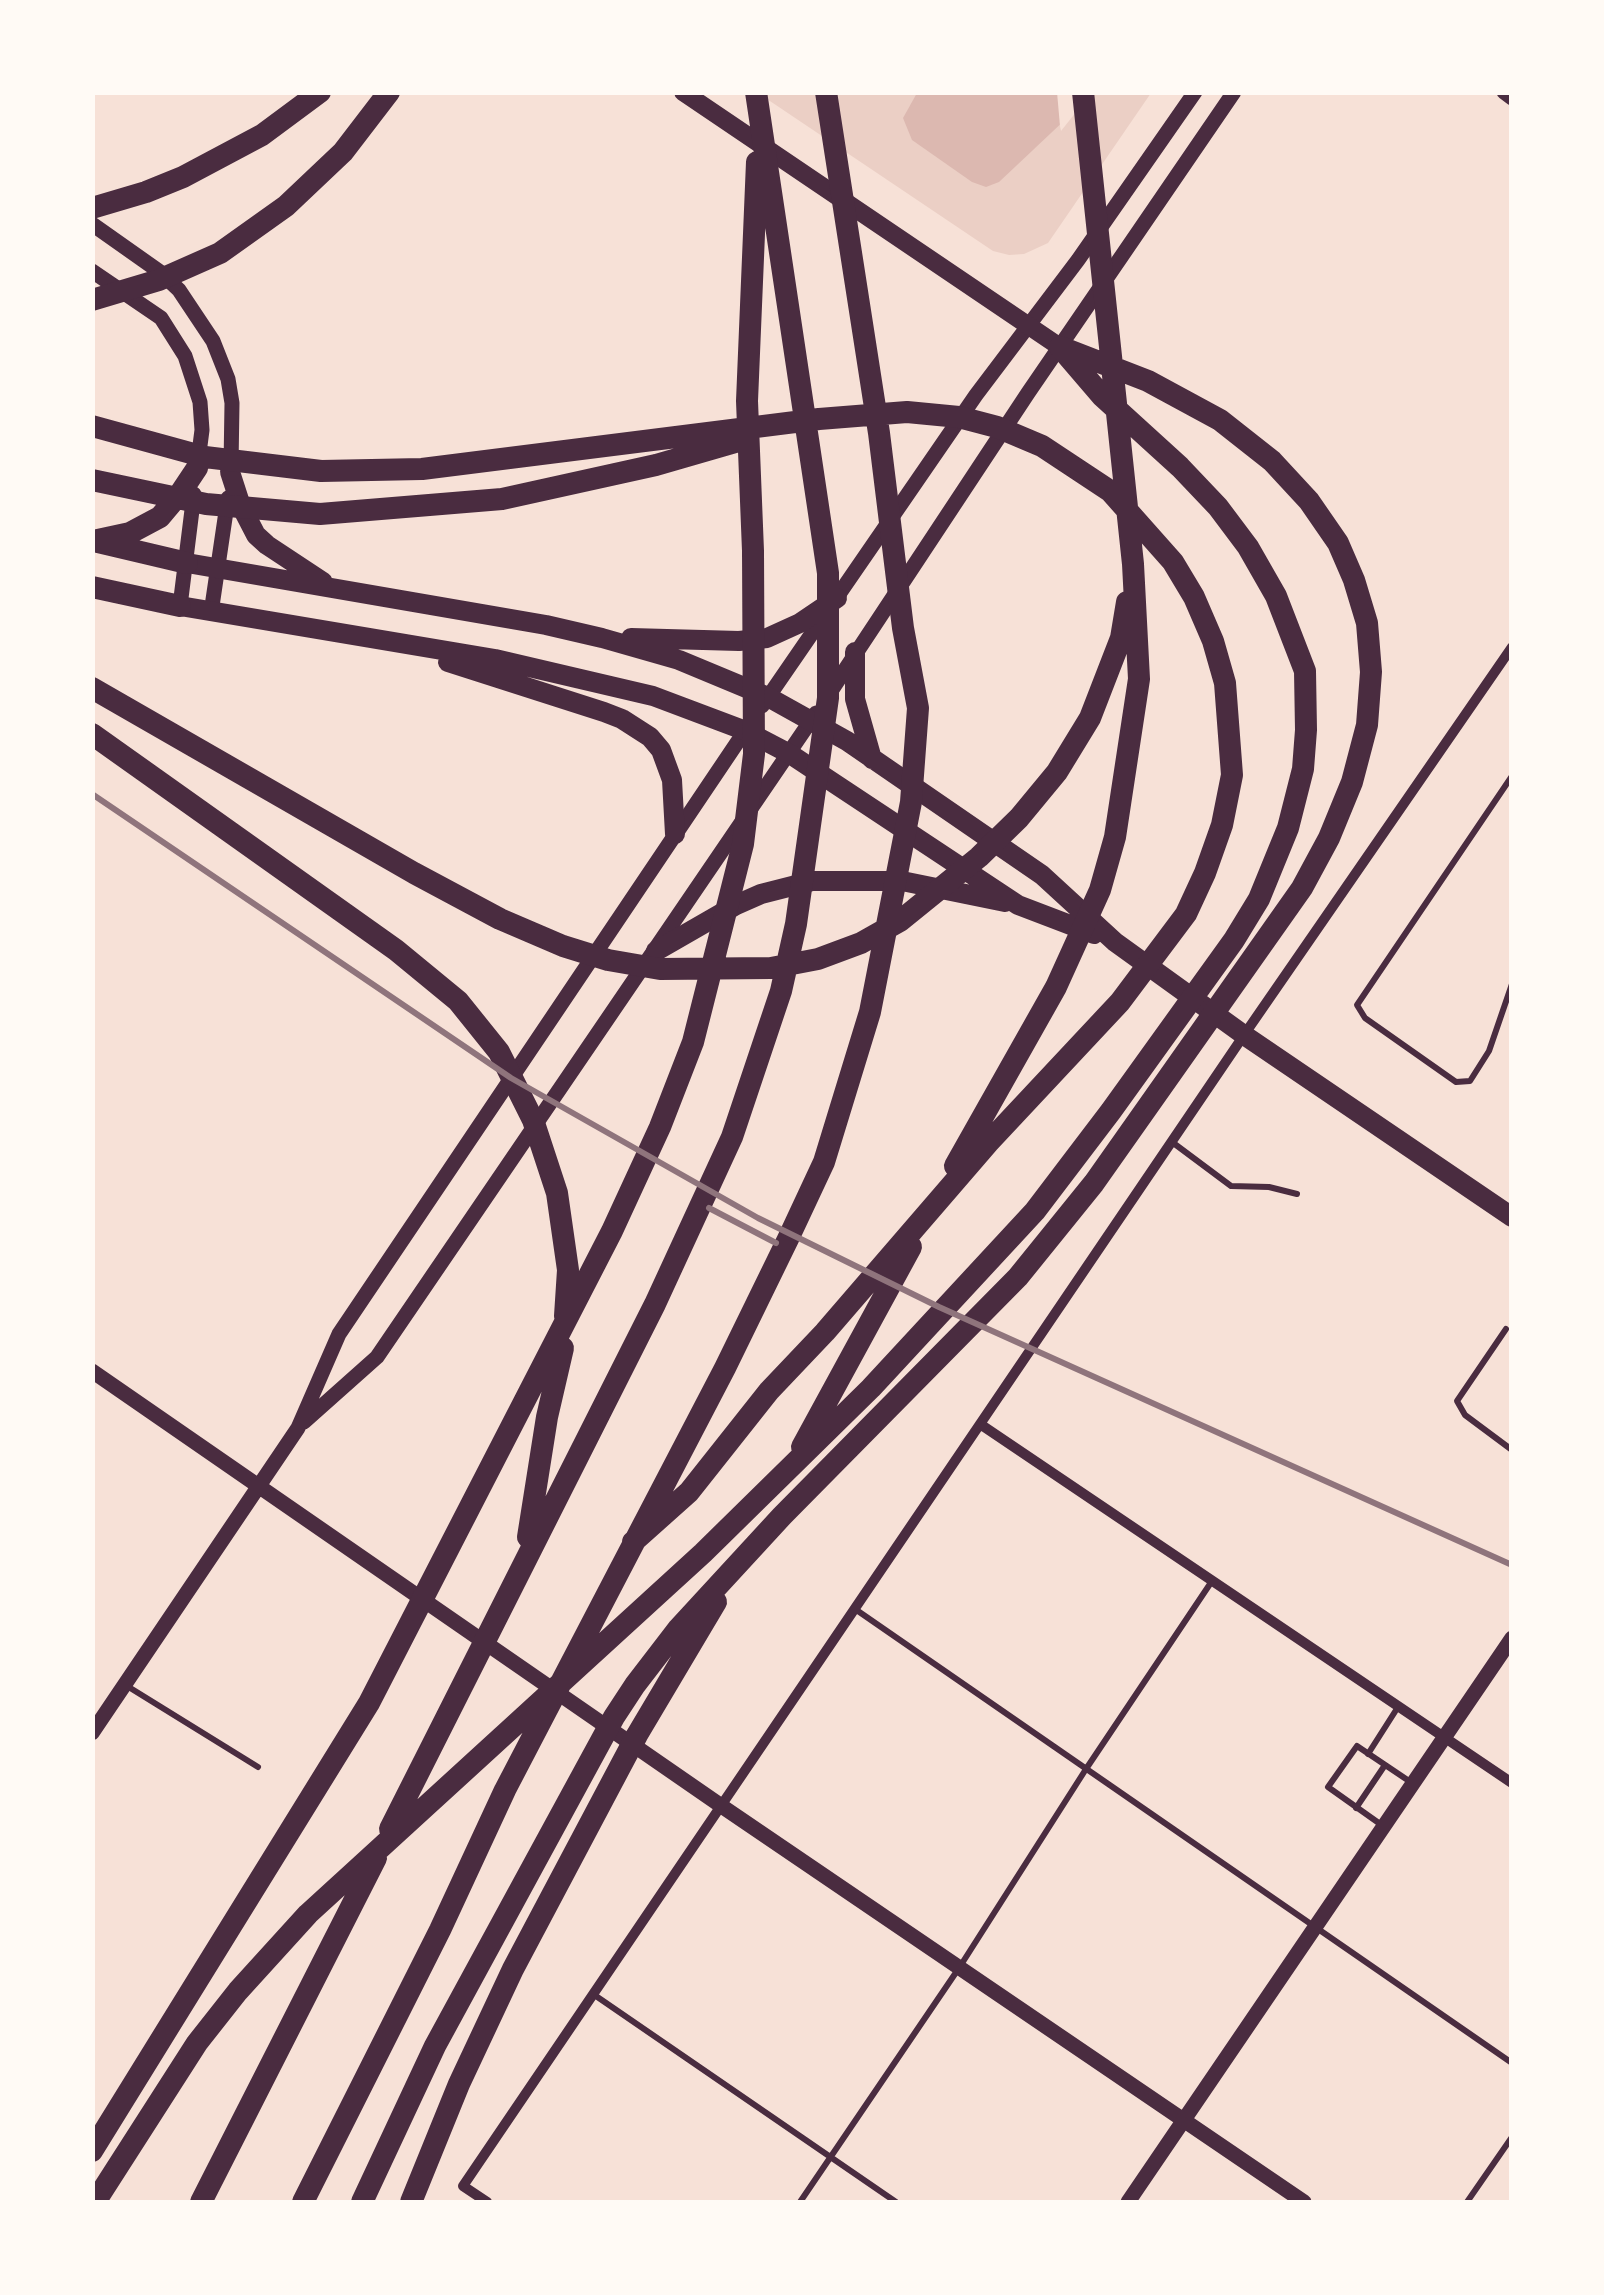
<!DOCTYPE html>
<html>
<head>
<meta charset="utf-8">
<style>
	body { margin:0 }
	#map { position:relative; width:1604px; height:2295px; overflow:hidden; background:#f7e1d7; font-family:Quicksand,sans-serif }
	canvas { display:block }
	.frame { position:absolute; inset:0; border:95px solid #fffaf5; pointer-events:none }
</style>
</head>
<body>
<div id="map">
<canvas width="1604" height="2295"></canvas>
<div class="frame"></div>
</div>
<script>
const c = document.querySelector('canvas').getContext('2d');
c.lineJoin = 'round';
function paint(path, color) { c.fillStyle = color; c.fill(path, 'evenodd'); }
const shape = rows => new Path2D(rows.map(r => 'M' + r).join(''));
function stroke(path, color, width, dash) { c.strokeStyle = color; c.lineWidth = width; c.lineCap = dash ? 'butt' : 'round'; c.setLineDash(dash || []); c.stroke(path); }
paint(shape([
	[758,93,1151,93,1048,243,1024,254,1009,255,993,251]
]), '#ebcfc5');
paint(shape([
	[917,93,1087,93,1068,117,999,182,986,187,972,182,912,140,903,118]
]), '#dcb8b0');
paint(shape([
	[1057,92,1092,92,1061,131,1060,126]
]), '#f7e1d7');
stroke(shape([
	[1512,776,1357,1005,1365,1018,1456,1082,1470,1081,1489,1051,1512,984],
	[1172,1142,1231,1186,1269,1187,1297,1194],
	[1506,1329,1457,1401,1465,1415,1512,1450],
	[855,1609,1512,2063],
	[127,1686,258,1767],
	[1368,1754,1398,1707],
	[1356,1808,1385,1765],
	[1383,1826,1328,1787,1357,1746,1412,1783],
	[593,1994,896,2202],
	[800,2202,959,1968,1086,1769,1212,1581],
	[1467,2202,1512,2137]
]), '#4a2c40', 6);
stroke(shape([
	[980,1424,1512,1783],
	[487,2202,463,2186,1244,1035,1512,647]
]), '#4a2c40', 10);
stroke(shape([
	[1504,92,1512,98],
	[92,224,160,272,179,290,213,341,228,379,232,403,231,466],
	[92,271,161,318,185,356,200,402,202,430,198,461],
	[180,606,194,494],
	[211,613,228,498],
	[829,694,1028,393,1234,92],
	[762,706,976,395,1078,260,1195,92],
	[92,1371,720,1805,1304,2202],
	[304,1422,377,1357,816,713],
	[92,1733,298,1428,339,1334,749,725],
	[1128,2202,1512,1638]
]), '#4a2c40', 15);
stroke(shape([
	[683,92,1060,347]
]), '#4a2c40', 18);
stroke(shape([
	[230,472,241,506,256,535,267,545,323,582],
	[187,563,546,625,602,638,679,660,768,697,847,741,1042,875,1115,942,1244,1035,1512,1217],
	[180,606,495,659,653,696,746,731,790,754,1018,905,1094,934],
	[631,638,739,641,767,638,800,623,837,598],
	[855,652,855,699,872,759],
	[448,662,604,712,622,719,650,737,661,750,672,780,675,834],
	[656,951,736,905,761,894,812,881,902,881,1005,902]
]), '#4a2c40', 20);
stroke(shape([
	[92,208,146,192,183,177,262,135,320,92],
	[92,300,159,280,220,253,286,206,343,152,389,92],
	[92,426,205,457,321,471,422,469,819,419,907,412,959,417,997,427,1042,446,1110,491,1173,562,1194,597,1213,641,1225,683,1232,775,1222,825,1205,873,1186,914,1120,1002,988,1143,825,1332,769,1391,689,1492,633,1542],
	[92,480,206,504,320,514,502,499,656,465,739,441],
	[93,541,130,533,160,517,181,492,197,468],
	[98,542,187,563],
	[92,587,180,606],
	[92,688,414,873,500,919,563,946,608,960,660,969,771,968,818,959,861,943,900,921,979,857,1019,818,1057,772,1090,718,1121,638,1127,602],
	[92,734,396,950,458,1001,499,1052,533,1120,557,1193,568,1270,565,1316],
	[955,1166,1056,987,1100,890,1115,837,1139,679,1133,564,1083,92],
	[802,1447,911,1247],
	[528,1537,547,1417,563,1348],
	[390,1829,655,1304,732,1137,781,991,796,924,828,698,828,573,756,92],
	[92,2151,369,1703,612,1231,660,1127,693,1042,743,844,754,754,753,551,747,401,757,162],
	[95,2202,197,2043,238,1991,308,1914,703,1553,871,1388,1035,1211,1111,1111,1234,940,1259,899,1288,828,1303,769,1306,730,1305,671,1276,596,1248,547,1218,507,1180,467,1102,396,1060,347],
	[201,2202,376,1858],
	[303,2202,440,1930,505,1790,725,1368,788,1239,824,1162,870,1012,911,802,918,708,903,628,879,433,826,92],
	[362,2202,435,2046,614,1717,635,1685,678,1629,782,1516,1018,1277,1094,1183,1302,888,1329,838,1352,782,1367,725,1371,672,1367,623,1354,580,1338,543,1309,501,1272,461,1220,420,1148,381,1063,348],
	[411,2202,459,2084,513,1969,637,1735,716,1602]
]), '#4a2c40', 22);
stroke(shape([
	[92,794,511,1078,758,1218,939,1307,1512,1565],
	[709,1208,776,1243]
]), '#8f747c', 6);
</script>
</body>
</html>
